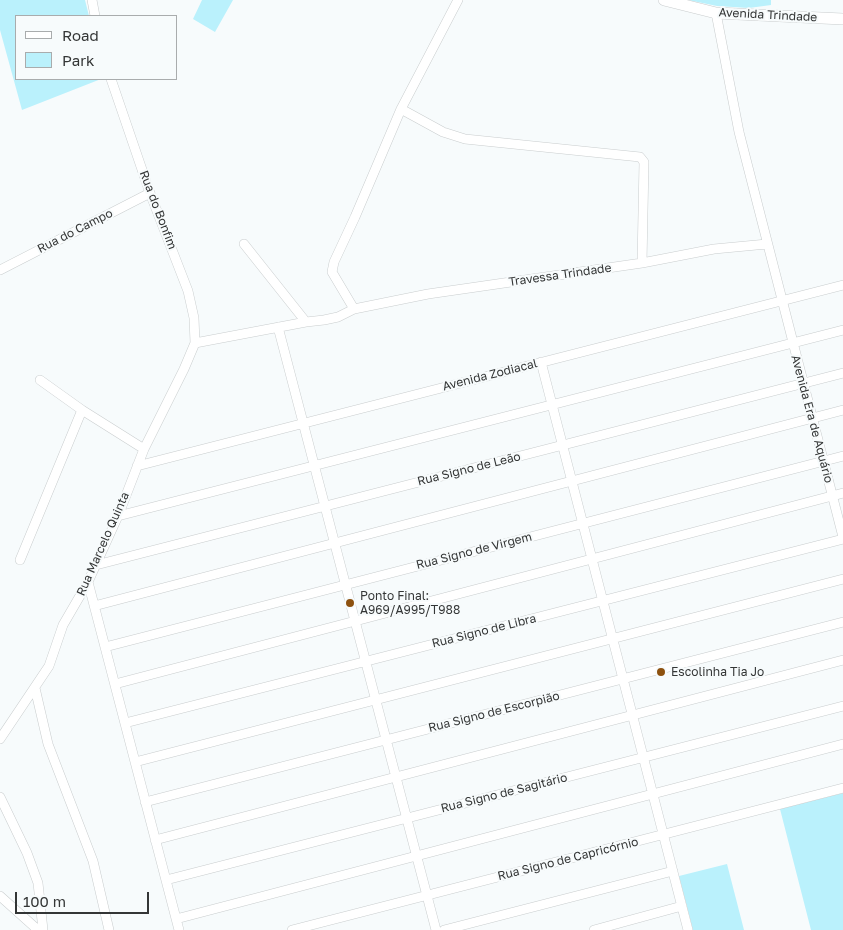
<!DOCTYPE html>
<html>
<head>
<meta charset="utf-8">
<style>
	body { margin:0 }
	#map { position:relative; width:843px; height:930px; overflow:hidden; background:#f7fbfc; font-family:"Golos Text",sans-serif }
	canvas { display:block }
	.legend { position:absolute; left:15px; top:15px; width:162px; height:65px; box-sizing:border-box; background:#f7fbfc; border:1px solid #a9acad; margin:0; padding:6px 9px; list-style:none; font-size:15px; color:#343636 }
	.legend li { display:flex; align-items:center; gap:10px; height:25px }
	.legend b { width:25px; border:1px solid #a9acad }
	.scale { position:absolute; left:15px; top:892px; width:134px; height:22px; box-sizing:border-box; border:2px solid #343636; border-top:0; padding-left:6px; font-size:15px; line-height:18px; white-space:nowrap; color:#343636; -webkit-text-stroke:4px #f7fbfc; paint-order:stroke }
</style>
</head>
<body>
<div id="map">
<canvas width="843" height="930"></canvas>
<ul class="legend">
<li><b style="height:6px;background:#fff"></b>Road</li>
<li><b style="height:14px;background:#baf1fc"></b>Park</li>
</ul>
<div class="scale">100 m</div>
</div>
<script>
const c = document.querySelector('canvas').getContext('2d');
c.lineJoin = 'round';
function paint(path, color) { c.fillStyle = color; c.fill(path, 'evenodd'); }
const shape = rows => new Path2D(rows.map(r => 'M' + r).join(''));
function stroke(path, color, width, dash) { c.strokeStyle = color; c.lineWidth = width; c.lineCap = dash ? 'butt' : 'round'; c.setLineDash(dash || []); c.stroke(path); }
function label(font, color, halo, rows, align = 'center') {
  c.font = font + ' "Golos Text",sans-serif'; c.lineWidth = 4; c.setLineDash([]); c.textBaseline = 'middle'; c.strokeStyle = halo; c.fillStyle = color; for (const [text, x, y, turn = 0] of rows) {
    c.save(); c.translate(x, y); c.rotate((+turn || 0) * Math.PI / 180); c.textAlign = isNaN(turn) ? turn : align; if (halo) c.strokeText(text, 0, 0); c.fillText(text, 0, 0); c.restore();
  }
}
paint(shape([
	[0,0,85,0,89,16,16,16,16,79,101,79,22,110,0,30],
	[202,0,233,0,215,32,193,19],
	[688,0,771,0,771,5,749,8,717,6],
	[843,793,843,930,811,930,780,809],
	[727,864,744,930,693,930,679,876]
]), '#baf1fc');
const minor = shape([
	[92,0,95,16],
	[716,13,739,132,843,537],
	[401,109,443,132,465,139,640,157,644,162,642,263],
	[244,244,306,322],
	[0,270,150,193],
	[354,309,332,272,334,262,355,217,401,109,458,0],
	[278,327,436,930],
	[195,343,306,322,324,320,338,317,354,309,428,294,642,263,714,249,767,244],
	[541,362,688,930],
	[40,380,82,410],
	[137,466,843,285],
	[118,516,843,330],
	[20,560,82,410,144,449],
	[96,565,843,373],
	[88,582,179,930],
	[94,606,843,410],
	[105,647,843,456],
	[115,684,843,493],
	[35,688,48,744,93,861,109,930],
	[125,723,843,539],
	[0,739,49,666,63,625,88,582,118,516,144,449,184,369,195,343,194,318,188,291,150,193,111,79],
	[135,762,843,579],
	[0,797,27,853,38,883,43,930],
	[145,802,843,622],
	[155,840,843,660],
	[166,880,843,706],
	[0,896,38,930],
	[176,919,843,744],
	[292,930,843,788],
	[444,930,673,871],
	[594,930,682,906]
]);
const major = shape([
	[664,0,716,13,843,19]
]);
stroke(minor, '#c9cdce', 10);
stroke(major, '#c9cdce', 12);
stroke(minor, '#fff', 9);
stroke(major, '#fff', 11);
for (const [x, y, r, color] of [
	[350,603,5,"#8d510f"],
	[661,672,5,"#8d510f"]
]) { const dot = new Path2D(); dot.arc(x, y, r, 0, 2 * Math.PI); c.fillStyle = color; c.fill(dot); stroke(dot, '#f7fbfc', 2); }
label('12px', '#343636', '#f7fbfc', [
	["Avenida Trindade",768,15,3],
	["Rua do Bonfim",158,210,69],
	["Rua do Campo",75,231,-27],
	["Travessa Trindade",560,275,-8],
	["Avenida Zodiacal",490,375,-14],
	["Avenida Era de Aquário",812,419,75],
	["Rua Signo de Leão",469,469,-14],
	["Rua Marcelo Quinta",103,544,-66],
	["Rua Signo de Virgem",474,551,-14],
	["Rua Signo de Libra",484,631,-14],
	["Rua Signo de Escorpião",494,712,-14],
	["Rua Signo de Sagitário",504,793,-14],
	["Rua Signo de Capricórnio",568,859,-14]
]);
label('12px', '#343636', '#f7fbfc', [
	["Ponto Final:",360,596],
	["A969/A995/T988",360,610],
	["Escolinha Tia Jo",671,672]
], 'left');
</script>
</body>
</html>
